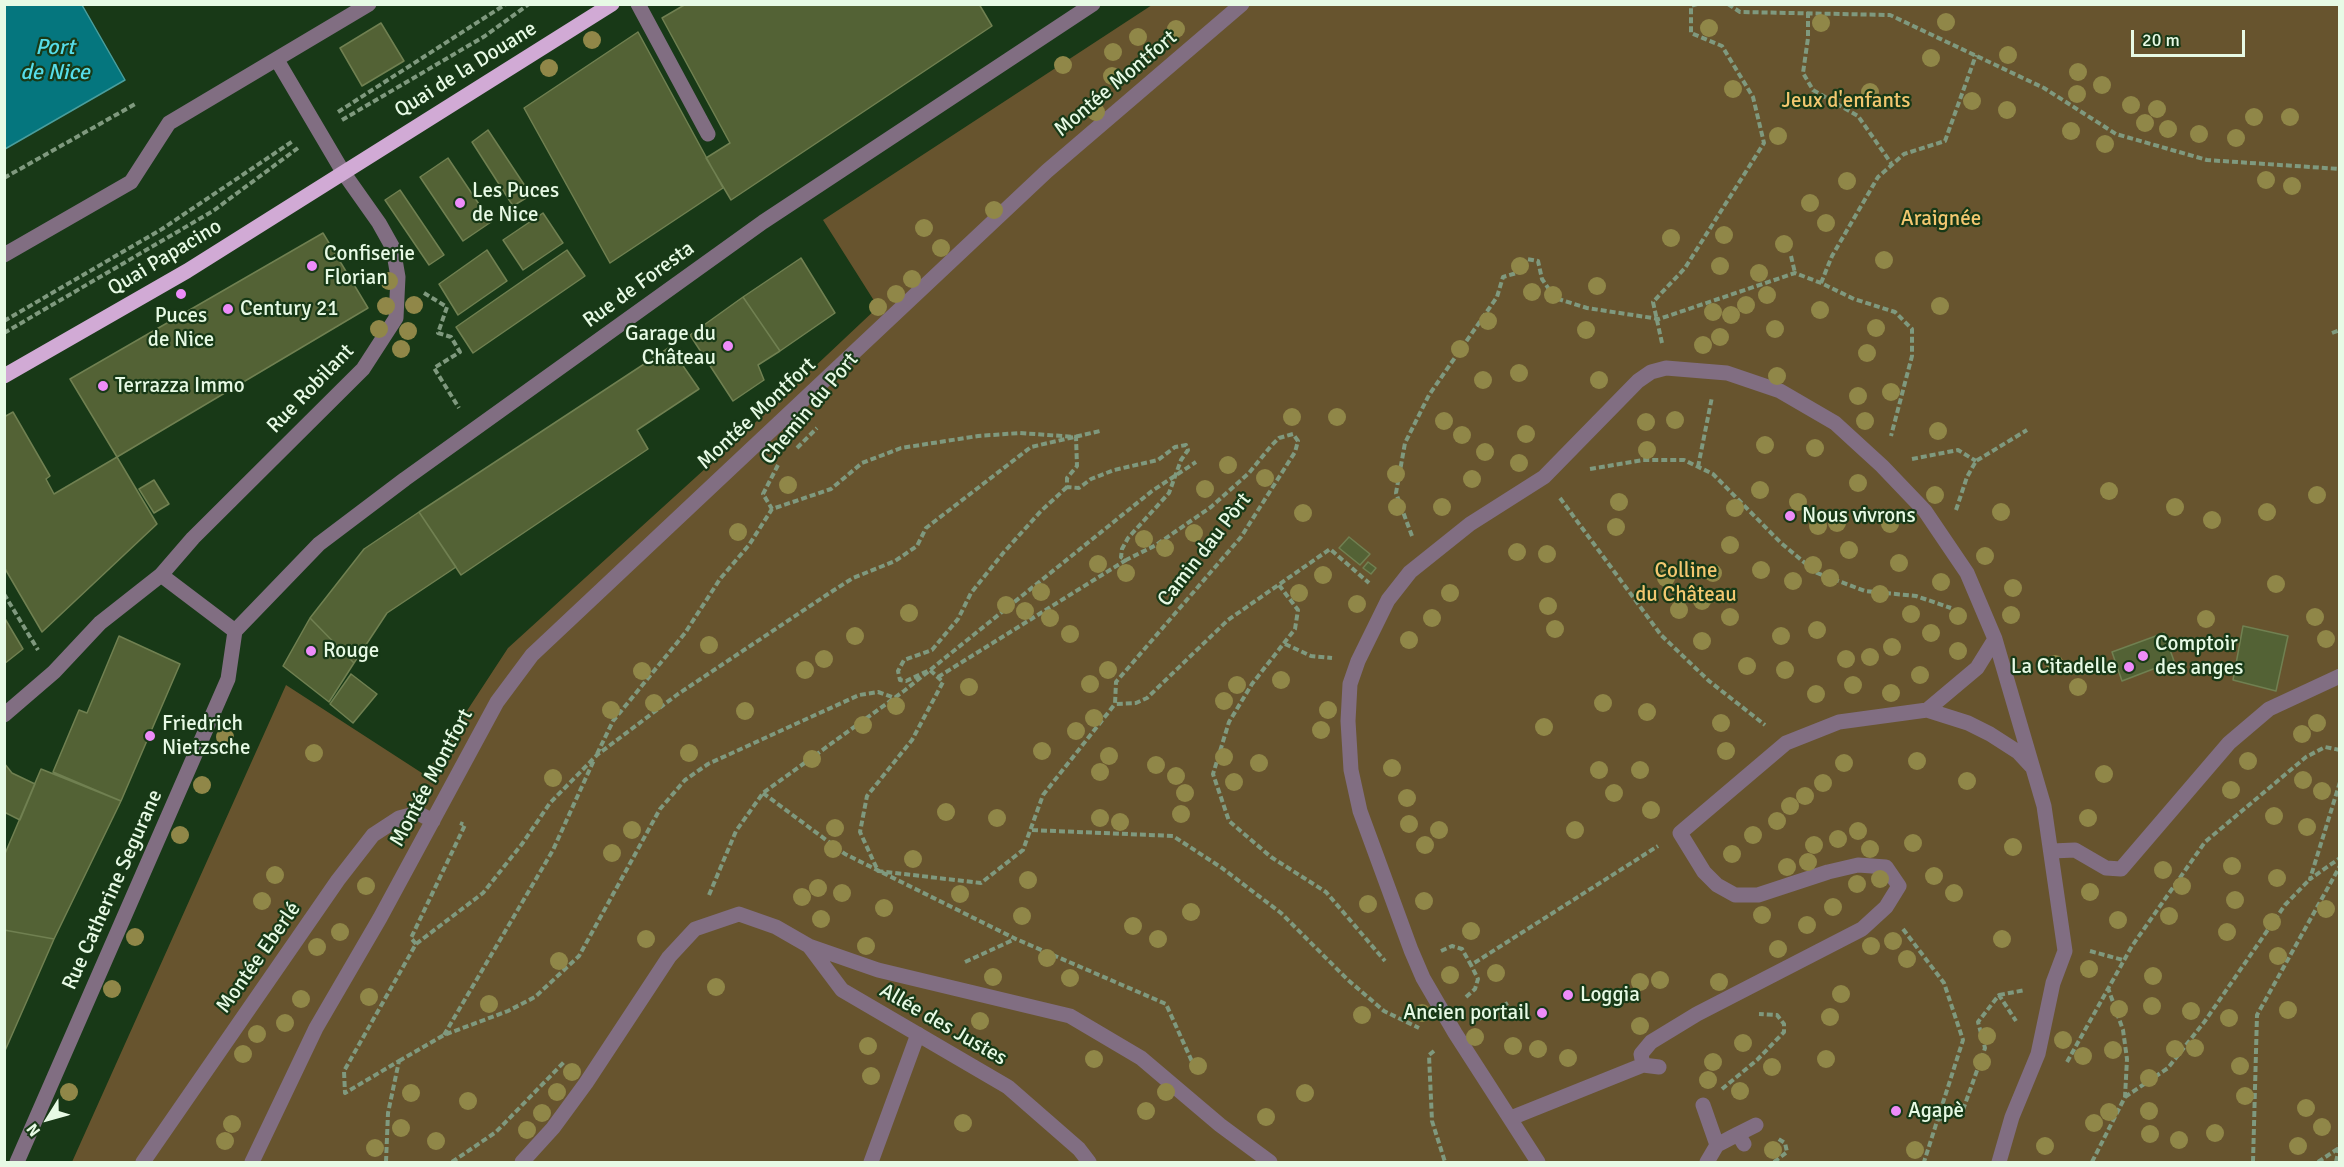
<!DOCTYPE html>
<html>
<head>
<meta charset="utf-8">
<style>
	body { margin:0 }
	#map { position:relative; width:2344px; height:1167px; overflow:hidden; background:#183917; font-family:Signika,sans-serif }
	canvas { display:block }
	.frame { position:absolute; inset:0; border:6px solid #e7fae5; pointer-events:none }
	.north { position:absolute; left:18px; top:1089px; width:60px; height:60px; -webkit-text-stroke:4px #183917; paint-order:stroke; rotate:233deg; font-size:16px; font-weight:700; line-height:24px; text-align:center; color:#e7fae5 }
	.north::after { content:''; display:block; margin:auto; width:21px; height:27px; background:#e7fae5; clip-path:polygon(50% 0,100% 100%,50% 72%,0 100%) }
	.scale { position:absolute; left:2131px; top:30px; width:114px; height:27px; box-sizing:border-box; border:3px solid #e7fae5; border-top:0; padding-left:8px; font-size:18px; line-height:21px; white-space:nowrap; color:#e7fae5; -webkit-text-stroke:4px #183917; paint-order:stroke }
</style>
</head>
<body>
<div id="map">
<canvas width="2344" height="1167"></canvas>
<div class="frame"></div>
<div class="north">N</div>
<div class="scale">20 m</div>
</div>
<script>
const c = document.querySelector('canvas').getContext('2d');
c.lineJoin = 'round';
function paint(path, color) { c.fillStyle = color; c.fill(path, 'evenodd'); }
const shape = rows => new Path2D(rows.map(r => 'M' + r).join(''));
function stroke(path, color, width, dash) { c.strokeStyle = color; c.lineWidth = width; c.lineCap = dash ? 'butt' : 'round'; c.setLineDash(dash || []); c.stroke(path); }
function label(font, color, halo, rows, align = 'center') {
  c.font = font + ' Signika,sans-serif'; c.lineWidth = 4.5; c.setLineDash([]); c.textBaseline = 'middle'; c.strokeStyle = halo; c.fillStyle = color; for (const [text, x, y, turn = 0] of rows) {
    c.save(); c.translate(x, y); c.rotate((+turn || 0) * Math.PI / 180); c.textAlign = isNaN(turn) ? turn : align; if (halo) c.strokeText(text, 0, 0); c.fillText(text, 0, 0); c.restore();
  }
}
paint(shape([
	[1152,5,2339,5,2339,1162,72,1162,286,685,425,775,508,648,740,437,878,307,823,220]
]), '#67542e');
const water = shape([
	[5,4,82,5,125,80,5,149,5,4]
]);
paint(water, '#05767e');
stroke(water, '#499e9d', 1.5);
const building = shape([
	[686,4,979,4,992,26,731,200,706,158,730,143,662,18,686,4],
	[381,23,404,61,362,86,340,48,381,23],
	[638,32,723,188,610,263,524,108,638,32],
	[488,130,531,195,513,206,472,142,488,130],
	[448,158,491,222,463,241,420,177,448,158],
	[400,190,444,255,429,265,385,200,400,190],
	[543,213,563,243,523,270,503,240,543,213],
	[323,233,368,308,117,457,70,379,323,233],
	[487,250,507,281,458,315,439,284,487,250],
	[567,250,585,276,473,353,456,327,567,250],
	[801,258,835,313,780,351,743,297,801,258],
	[743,297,780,351,758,365,764,380,733,401,690,335,743,297],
	[670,347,699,389,637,430,648,449,461,575,419,512,670,347],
	[13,412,50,476,46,479,54,494,117,457,157,524,42,632,4,567,4,417,13,412],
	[154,480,169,504,154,513,139,489,154,480],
	[419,512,456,567,387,613,354,663,310,618,364,549,419,512],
	[1349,537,1370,554,1360,565,1339,548,1349,537],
	[1368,562,1376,568,1371,574,1363,568,1368,562],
	[4,617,23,649,4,664,4,617],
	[310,618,354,663,329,702,283,666,310,618],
	[2243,626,2288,636,2276,691,2233,680,2243,626],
	[2164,633,2174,661,2122,681,2112,652,2164,633],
	[119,636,180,664,121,801,53,772,79,710,87,713,119,636],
	[351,674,377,694,353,723,330,704,351,674],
	[4,763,12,773,35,784,20,820,4,812,4,763],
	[41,769,121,801,54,939,4,930,4,856,41,769],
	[4,930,54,939,4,1053,4,930]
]);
paint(building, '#536235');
stroke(building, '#708051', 1.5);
stroke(shape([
	[1728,4,1740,12,1890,15,2044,88,2116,134,2207,160,2340,169],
	[1808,12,1808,38,1803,73,1813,90,1858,116,1891,163],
	[338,112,506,4],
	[342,120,485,36,529,4],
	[4,178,137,103],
	[1791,256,1795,273],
	[1821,283,1832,256,1878,177,1904,154,1945,141,1976,55],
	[424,293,447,307,438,333,451,337,460,352,434,368,459,408],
	[4,321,162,229,293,141],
	[4,333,213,211,298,148],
	[2332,333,2340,330],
	[1662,343,1653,302,1685,268,1764,143,1753,97,1722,46,1691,33,1691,6,1697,4],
	[797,448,817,428],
	[1912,459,1958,450,1976,461],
	[778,465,763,494,772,509,831,489,862,463,901,448,978,436,1020,433,1076,437,1077,466,1067,478,1067,487,1079,488,1091,479,1114,470,1158,460,1175,447,1186,445,1188,450,1181,460,1169,493,1128,538,1122,549,1121,557,1126,560,1156,545,1211,507,1249,473,1271,446,1279,438,1293,434,1298,441,1295,452,1241,537,1116,682,1115,704,1136,703,1147,698,1228,620,1330,549,1369,583],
	[1698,467,1712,397],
	[1590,469,1643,460,1684,460,1713,474,1781,543,1817,573,1865,591,1916,596,1951,608],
	[1067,487,1041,511,1004,552,971,593,958,619,932,650,904,660,898,671,900,680,906,681,930,670,943,682,912,740,867,796,860,832,878,871,981,883,1023,850,1043,795,1115,704],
	[1560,498,1661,635,1709,681,1765,725],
	[1956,510,1967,477,1976,461,2027,430],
	[1412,536,1396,493,1405,443,1429,395,1497,297,1503,277,1520,272,1527,259,1538,261,1542,279,1555,298,1587,308,1659,319,1795,273,1821,283,1854,299,1895,312,1912,329,1912,356,1891,436],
	[1279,585,1298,610,1295,629,1252,684,1229,722,1213,774,1229,821,1271,857,1326,892,1385,961],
	[4,594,38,650],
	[1285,644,1311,656,1332,658],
	[938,677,1126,560],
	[597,754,613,721,685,633,720,579,749,545,772,509],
	[2340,782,2310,879,2340,858],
	[763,793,845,854,1016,939,1166,1004,1194,1066],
	[1032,830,1173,836,1222,868,1281,913,1348,980,1384,1011,1419,1028],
	[709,895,736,831,763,793,904,691,1152,491,1196,462],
	[1903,929,1944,983,1963,1040,1924,1162],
	[416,944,411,938,465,825,460,823],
	[1441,951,1452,946,1462,949,1471,965,1658,846],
	[2090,951,2123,960],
	[965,962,1015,939],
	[1999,995,2025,990],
	[1466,997,1475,989,1478,979,1471,965],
	[1479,1019,1508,1003],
	[444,1035,553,850,594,760],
	[1434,1051,1429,1055,1432,1121,1445,1162],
	[399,1061,444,1035,508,1011,535,997,579,956,660,809,685,780,708,764,859,695,878,692,895,698],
	[2067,1062,2132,946,2205,842,2306,757,2325,747,2340,750],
	[1722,1089,1757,1060,1784,1032,1784,1024,1777,1015,1759,1014],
	[2125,1097,2168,1068,2205,1021,2285,905,2310,879],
	[1938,1120,1963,1110,1985,1048,1978,1022,1999,995,2016,1021],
	[386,1162,388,1113,399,1061,345,1093,344,1071,416,944,483,893,522,844,550,803,597,755,678,694,828,594,853,578,895,561,917,546,926,528,1031,447,1100,431],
	[452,1162,496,1132,565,1061],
	[1774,1162,1787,1152,1785,1143,1777,1138],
	[2092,1162,2125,1097,2127,1059,2123,1030,2108,988],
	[2253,1162,2257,1015,2340,866],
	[2318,1162,2339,1148],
	[2336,1162,2340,1143]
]), '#7f997e', 4, [6, 3]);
stroke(shape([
	[638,4,708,134],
	[4,255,131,182,169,123,369,4],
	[161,575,235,631],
	[235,631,319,544,405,479,763,222,1093,4],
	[1927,710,1968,723,1990,734,2018,752,2031,766],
	[4,715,54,672,100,623,161,575,193,538,363,369,396,318,398,277,393,248,379,223,343,172,277,60],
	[2052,851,2075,850,2106,868,2121,869,2229,743,2269,709,2340,676],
	[809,946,878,970,1070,1016,1141,1058,1220,1125,1270,1162],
	[1659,1067,1643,1065,1641,1054,1651,1042,1697,1014,1862,929,1886,907,1899,886,1886,867,1858,865,1828,872,1758,895,1735,895,1717,885,1704,872,1680,833,1786,743,1839,722,1927,710,1977,668,1995,639],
	[1703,1105,1717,1145],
	[1511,1118,1643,1065],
	[1738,1134,1756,1125],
	[17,1162,228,679,235,631],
	[143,1162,338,880,373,835,399,818,418,813,433,821],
	[252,1162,316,1028,380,918,497,702,532,655,1047,171,1242,4],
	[522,1162,553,1128,586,1083,669,957,695,929,739,914,776,927,809,946,842,990,1008,1087,1079,1149,1089,1162],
	[871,1162,918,1034],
	[1538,1162,1455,1033,1423,978,1411,950,1360,811,1351,770,1348,721,1350,684,1358,661,1388,600,1410,572,1470,524,1544,477,1638,381,1651,372,1666,368,1727,373,1780,391,1835,423,1882,466,1925,511,1967,573,1995,639,2044,806,2065,951,2053,983,2038,1054,2012,1117,1999,1162],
	[1707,1162,1717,1145,1738,1134,1744,1144]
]), '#816e82', 15);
stroke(shape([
	[4,376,187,271,612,4]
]), '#d1aad5', 15);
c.fillStyle = '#908748';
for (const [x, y] of [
	[1946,22],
	[1821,23],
	[1709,28],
	[1176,29],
	[1138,37],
	[592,40],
	[1113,52],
	[2008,55],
	[1931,58],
	[1063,65],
	[549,68],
	[2078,72],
	[1112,76],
	[2102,85],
	[1733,89],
	[1870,92],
	[2077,94],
	[1972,101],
	[2131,105],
	[2157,109],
	[2007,110],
	[1096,112],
	[2254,117],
	[2290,117],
	[2145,123],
	[2168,129],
	[2071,131],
	[2199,134],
	[1778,136],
	[2236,138],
	[2105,144],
	[2266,180],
	[1847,181],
	[2292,186],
	[1810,203],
	[994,210],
	[1826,223],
	[924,228],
	[1724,235],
	[1671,238],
	[1784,244],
	[941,248],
	[1884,260],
	[1520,266],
	[1720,266],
	[1759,273],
	[912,279],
	[389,281],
	[1597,286],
	[1532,292],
	[896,294],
	[1553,295],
	[1767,295],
	[414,305],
	[1746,305],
	[386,306],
	[1940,306],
	[878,307],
	[1820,310],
	[1713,312],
	[1731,315],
	[1488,321],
	[1876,328],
	[379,329],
	[1775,329],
	[1586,330],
	[408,331],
	[1720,337],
	[1703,345],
	[401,349],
	[1460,349],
	[1867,353],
	[1519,373],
	[1777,376],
	[1483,380],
	[1599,380],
	[1891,392],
	[1858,396],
	[1292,417],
	[1337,417],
	[1675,420],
	[1444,421],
	[1865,421],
	[1646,422],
	[1938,431],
	[1526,434],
	[1462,435],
	[1765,445],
	[1815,448],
	[1647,450],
	[1485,452],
	[1519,463],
	[1228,465],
	[1396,474],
	[1265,478],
	[1472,479],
	[1858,483],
	[788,485],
	[1205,489],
	[1760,490],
	[2109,491],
	[1935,495],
	[2317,495],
	[1619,502],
	[1798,502],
	[1397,507],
	[1442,507],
	[2175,507],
	[1735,508],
	[2001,512],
	[2267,512],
	[1303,513],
	[2212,520],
	[1837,523],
	[1890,524],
	[1818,526],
	[1616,527],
	[738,532],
	[1194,533],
	[1144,539],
	[1730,545],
	[1165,548],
	[1849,550],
	[1517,552],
	[1547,554],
	[1985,556],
	[1899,563],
	[1098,564],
	[1813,565],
	[1761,570],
	[1126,573],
	[1713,573],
	[1323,575],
	[1666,578],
	[1830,578],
	[1793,581],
	[1941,582],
	[2276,584],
	[2013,588],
	[1041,592],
	[1299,593],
	[1450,593],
	[1880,594],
	[1702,601],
	[1357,604],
	[1006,605],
	[1548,606],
	[1679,610],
	[1025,611],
	[909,613],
	[1911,614],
	[2011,615],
	[1958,616],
	[1730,617],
	[2315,617],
	[1050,618],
	[1432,618],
	[2206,619],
	[1555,629],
	[1817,630],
	[1931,633],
	[1070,634],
	[855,636],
	[1781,636],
	[2326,639],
	[1409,640],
	[1702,641],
	[709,645],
	[1892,647],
	[1958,651],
	[1870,657],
	[824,659],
	[1846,659],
	[2055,664],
	[1747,666],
	[805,670],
	[1108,670],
	[1785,670],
	[642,671],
	[1920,675],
	[1281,680],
	[1090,684],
	[1237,685],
	[1853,685],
	[969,687],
	[2078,687],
	[1891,693],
	[1816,694],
	[1224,701],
	[654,703],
	[1603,703],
	[896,706],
	[611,710],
	[1328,710],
	[745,711],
	[1647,712],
	[1094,718],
	[1721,723],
	[2317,723],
	[863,725],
	[1544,727],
	[1321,730],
	[1076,731],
	[2302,734],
	[225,737],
	[1042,751],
	[1726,751],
	[314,753],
	[689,753],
	[1109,756],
	[1224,757],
	[812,759],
	[1917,761],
	[2248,761],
	[1259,763],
	[1844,763],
	[1156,765],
	[1392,768],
	[1599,770],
	[1640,770],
	[1100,772],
	[2104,774],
	[1176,776],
	[553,778],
	[2303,780],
	[1967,781],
	[1234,782],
	[1823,783],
	[202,785],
	[2231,790],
	[2322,791],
	[1185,793],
	[1614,793],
	[1805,796],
	[1407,798],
	[1790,806],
	[1651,810],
	[946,812],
	[1181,814],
	[2274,816],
	[997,818],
	[1100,818],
	[2088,818],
	[1777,821],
	[1120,822],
	[1409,824],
	[2307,827],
	[835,828],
	[632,830],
	[1439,830],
	[1575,830],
	[1858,831],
	[180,835],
	[1753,835],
	[1838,839],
	[1913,843],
	[1425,845],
	[1814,845],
	[2013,847],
	[833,849],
	[1870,849],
	[612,853],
	[1732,854],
	[913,859],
	[1808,862],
	[2232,866],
	[1787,867],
	[2163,870],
	[275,875],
	[1934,876],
	[2277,878],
	[1880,879],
	[1028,880],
	[1857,884],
	[366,886],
	[2182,886],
	[818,888],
	[2090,892],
	[842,893],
	[1954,893],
	[960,894],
	[802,897],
	[2235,900],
	[262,901],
	[1424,901],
	[1368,904],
	[1833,907],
	[884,908],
	[2326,909],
	[1191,912],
	[1762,915],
	[1022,916],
	[2169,916],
	[821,919],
	[2118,920],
	[2272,922],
	[1807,925],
	[1133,926],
	[1471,931],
	[340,932],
	[2227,932],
	[135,937],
	[646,939],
	[1158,939],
	[2002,939],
	[1893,941],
	[866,946],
	[1871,946],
	[317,947],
	[1778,949],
	[2278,956],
	[1047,958],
	[1907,959],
	[559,961],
	[2089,969],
	[1496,973],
	[1450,975],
	[2153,976],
	[993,977],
	[1070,978],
	[1660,980],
	[1640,982],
	[1719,982],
	[716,987],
	[112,989],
	[1841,994],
	[369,997],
	[301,999],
	[489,1004],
	[2152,1006],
	[2119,1009],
	[2288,1010],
	[2191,1011],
	[1422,1013],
	[1362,1015],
	[1830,1017],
	[2229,1018],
	[980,1021],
	[285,1023],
	[1640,1026],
	[257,1034],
	[1987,1036],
	[1475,1037],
	[2063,1040],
	[1743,1043],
	[868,1046],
	[1513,1046],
	[2195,1048],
	[1538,1049],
	[2175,1049],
	[2113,1050],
	[243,1054],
	[2083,1056],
	[1568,1058],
	[1094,1059],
	[1826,1059],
	[1713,1062],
	[1982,1062],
	[1198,1066],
	[2240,1066],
	[1772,1067],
	[572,1072],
	[871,1076],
	[2149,1078],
	[1708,1080],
	[1740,1091],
	[69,1092],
	[557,1092],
	[1166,1092],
	[411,1093],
	[1305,1093],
	[2245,1096],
	[468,1101],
	[2306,1108],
	[1146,1111],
	[2149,1111],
	[2109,1112],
	[542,1113],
	[1266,1117],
	[963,1123],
	[2094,1123],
	[232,1124],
	[2322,1127],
	[401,1128],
	[527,1130],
	[2215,1133],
	[2150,1134],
	[2179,1140],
	[225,1141],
	[436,1141],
	[2045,1146],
	[2298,1146],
	[375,1148],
	[1773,1150],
	[1915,1150]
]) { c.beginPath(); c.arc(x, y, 9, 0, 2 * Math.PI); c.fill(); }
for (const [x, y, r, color] of [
	[460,203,6,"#ed8cf9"],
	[312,266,6,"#ed8cf9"],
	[181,294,6,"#ed8cf9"],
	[228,309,6,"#ed8cf9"],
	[728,346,6,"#ed8cf9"],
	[103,386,6,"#ed8cf9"],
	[1790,516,6,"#ed8cf9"],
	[311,651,6,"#ed8cf9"],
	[2143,656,6,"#ed8cf9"],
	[2129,667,6,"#ed8cf9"],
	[150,736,6,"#ed8cf9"],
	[1568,995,6,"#ed8cf9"],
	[1542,1013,6,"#ed8cf9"],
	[1896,1111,6,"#ed8cf9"]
]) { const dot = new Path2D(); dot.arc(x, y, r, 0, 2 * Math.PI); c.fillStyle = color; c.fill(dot); stroke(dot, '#183917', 2); }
label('21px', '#e7fae5', '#183917', [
	["Quai de la Douane",466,70,-32],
	["Montée Montfort",1116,84,-40],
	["Quai Papacino",165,258,-31],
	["Rue de Foresta",639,285,-36],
	["Rue Robilant",311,389,-46],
	["Chemin du Port",810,409,-50],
	["Montée Montfort",757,414,-43],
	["Camin dau Pòrt",1205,550,-52],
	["Montée Montfort",432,778,-62],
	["Rue Catherine Segurane",113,890,-66],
	["Montée Eberlé",259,958,-55],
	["Allée des Justes",943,1025,30]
]);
label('21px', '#f3c770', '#183917', [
	["Jeux d'enfants",1846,101],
	["Araignée",1941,219],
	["Colline",1686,571],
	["du Château",1686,595]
]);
label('21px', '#e7fae5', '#183917', [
	["Les Puces",472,191],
	["de Nice",472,215],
	["Confiserie",324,254],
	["Florian",324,278],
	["Century 21",240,309],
	["Puces",181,316,"center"],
	["de Nice",181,340,"center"],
	["Garage du",716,334,"right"],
	["Château",716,358,"right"],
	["Terrazza Immo",115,386],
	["Nous vivrons",1802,516],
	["Comptoir",2155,644],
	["des anges",2155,668],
	["Rouge",323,651],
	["La Citadelle",2117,667,"right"],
	["Friedrich",162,724],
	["Nietzsche",162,748],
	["Loggia",1580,995],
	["Ancien portail",1530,1013,"right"],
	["Agapè",1908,1111]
], 'left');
label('italic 22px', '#56dde9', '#183917', [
	["Port",55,48],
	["de Nice",55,73]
]);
</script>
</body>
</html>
